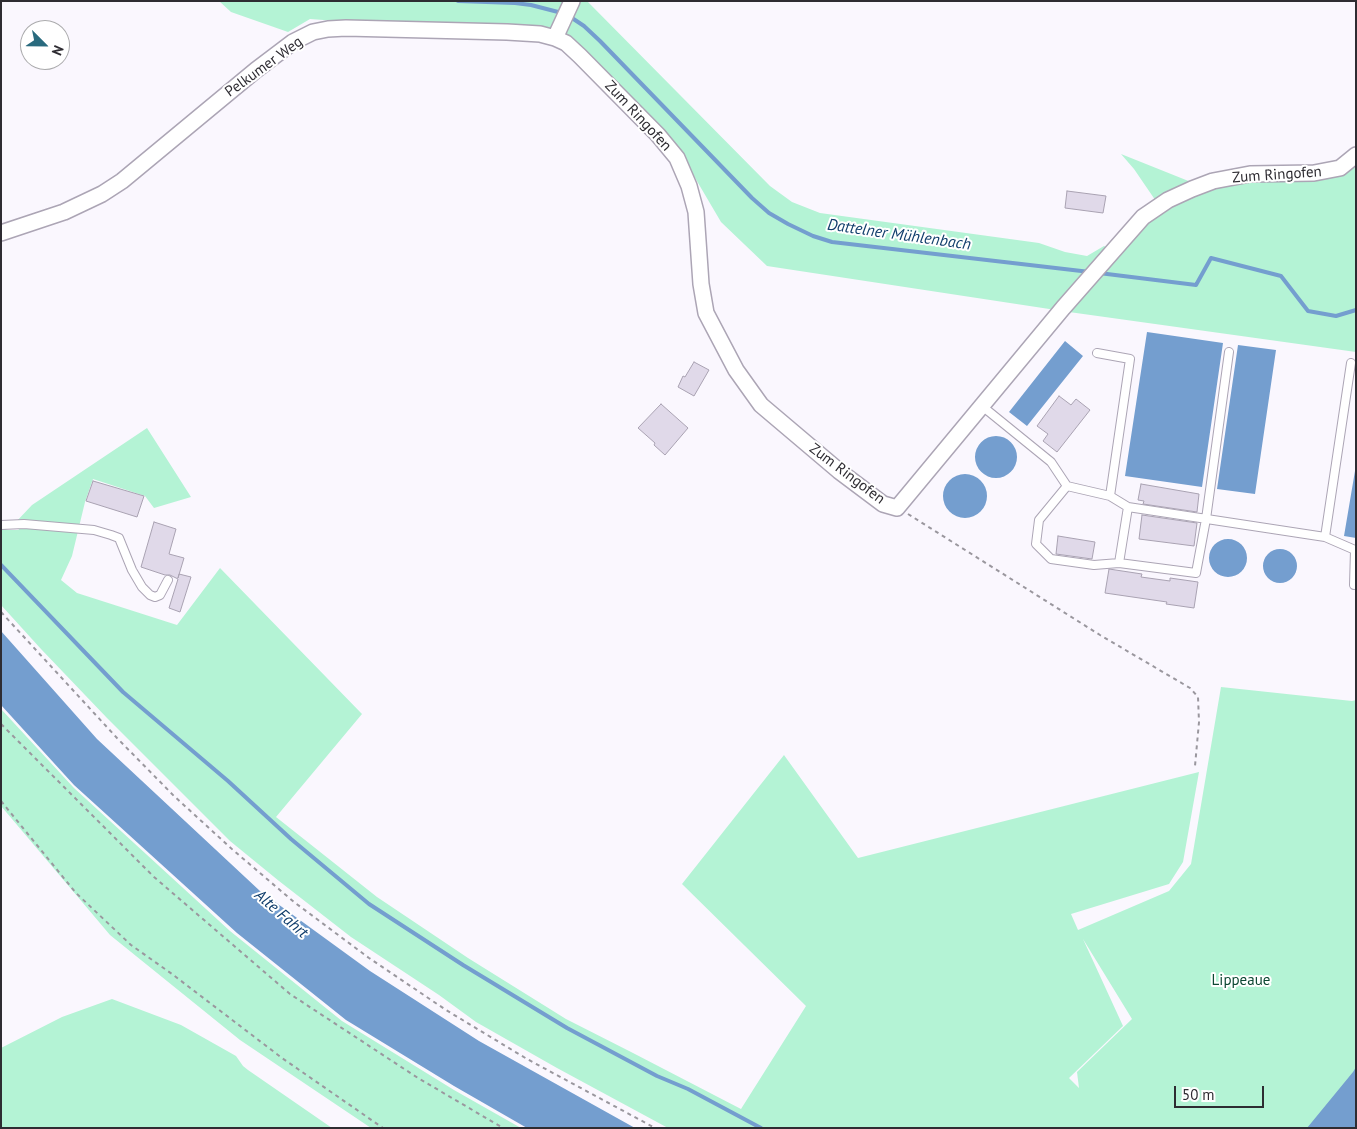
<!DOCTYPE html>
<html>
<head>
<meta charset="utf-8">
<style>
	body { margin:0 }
	#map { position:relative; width:1357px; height:1129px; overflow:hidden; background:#faf7fe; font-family:"PT Sans",sans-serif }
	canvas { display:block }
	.frame { position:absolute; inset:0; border:2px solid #2e2c32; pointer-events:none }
	.north { position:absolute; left:20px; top:20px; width:50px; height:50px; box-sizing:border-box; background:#fff; border:1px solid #ababad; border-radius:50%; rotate:113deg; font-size:14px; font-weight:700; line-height:20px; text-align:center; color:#2e2c32 }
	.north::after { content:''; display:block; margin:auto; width:18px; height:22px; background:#296a7e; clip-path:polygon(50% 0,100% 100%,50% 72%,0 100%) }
	.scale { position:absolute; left:1174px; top:1086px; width:90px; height:22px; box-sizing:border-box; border:2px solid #2e2c32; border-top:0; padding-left:6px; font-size:15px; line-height:18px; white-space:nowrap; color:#2e2c32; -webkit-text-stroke:4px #fff; paint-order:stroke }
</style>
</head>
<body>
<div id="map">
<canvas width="1357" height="1129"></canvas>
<div class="frame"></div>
<div class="north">N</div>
<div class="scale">50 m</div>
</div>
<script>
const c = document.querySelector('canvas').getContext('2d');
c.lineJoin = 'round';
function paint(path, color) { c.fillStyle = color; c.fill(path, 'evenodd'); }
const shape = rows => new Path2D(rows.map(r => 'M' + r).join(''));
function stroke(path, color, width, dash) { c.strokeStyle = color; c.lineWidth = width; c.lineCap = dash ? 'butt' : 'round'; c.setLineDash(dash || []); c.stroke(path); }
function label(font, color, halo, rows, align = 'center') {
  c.font = font + ' "PT Sans",sans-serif'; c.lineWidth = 4; c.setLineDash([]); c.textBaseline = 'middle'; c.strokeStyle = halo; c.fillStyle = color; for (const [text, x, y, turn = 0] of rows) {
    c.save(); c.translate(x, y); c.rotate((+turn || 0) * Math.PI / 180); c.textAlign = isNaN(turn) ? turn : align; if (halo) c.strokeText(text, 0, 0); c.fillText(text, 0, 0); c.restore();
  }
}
paint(shape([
	[219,1,587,1,770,186,792,202,820,213,1039,243,1065,252,1087,256,1104,246,1118,252,1146,222,1162,210,1134,169,1121,154,1191,182,1215,184,1345,170,1356,167,1356,352,1069,312,767,266,721,222,681,154,567,38,310,19,288,32,231,12],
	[147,428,191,497,154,508,145,496,93,479,85,502,72,556,61,580,77,593,177,625,220,568,362,714,276,817,377,897,468,958,566,1019,633,1053,741,1109,806,1006,682,884,784,755,858,858,1199,772,1183,862,1169,884,1071,914,1078,930,1169,891,1191,864,1221,687,1352,701,1356,700,1356,1128,668,1128,557,1068,476,1022,439,995,351,937,279,881,230,841,107,718,41,649,1,605,1,528,8,530,19,530,15,523,32,505],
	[1083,939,1132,1019,1077,1072,1079,1088,1069,1078,1123,1026],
	[1,709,74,788,230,931,342,1021,454,1090,521,1128,371,1128,240,1040,110,935,1,806],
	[112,999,181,1025,236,1056,243,1066,248,1070,332,1128,1,1128,1,1048,62,1017]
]), '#b4f3d5');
paint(shape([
	[1147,332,1223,343,1202,487,1125,476],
	[1065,341,1083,356,1027,426,1009,412],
	[1238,345,1276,350,1255,494,1217,489],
	'975 457a21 21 0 1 1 42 0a21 21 0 1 1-42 0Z',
	[1356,465,1356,538,1344,536],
	'943 496a22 22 0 1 1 44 0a22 22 0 1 1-44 0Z',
	'1209 558a19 19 0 1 1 38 0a19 19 0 1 1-38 0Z',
	'1263 566a17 17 0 1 1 34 0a17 17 0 1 1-34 0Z',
	[1,631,97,739,260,891,370,971,479,1041,635,1128,527,1128,454,1086,346,1020,237,933,74,785,1,705],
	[1356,1067,1356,1128,1307,1128,1353,1072]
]), '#749ecf');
stroke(shape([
	[458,1,515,3,531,5,562,13],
	[569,16,584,26,600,41,752,198,769,213,788,224,813,236,832,242,1090,272],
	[1099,273,1196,285,1211,258,1281,276,1308,311,1336,316,1356,310],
	[1,565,123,692,228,781,291,839,369,904,463,965,567,1028,657,1076,688,1089,761,1128]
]), '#749ecf', 4);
const building = shape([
	[1067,191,1106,196,1103,213,1065,208,1067,191],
	[694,362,709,370,694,396,678,387,683,376,685,377,694,362],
	[1059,396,1071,405,1076,399,1090,410,1057,452,1043,441,1048,434,1037,426,1059,396],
	[661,404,688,428,665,455,654,445,655,443,638,428,661,404],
	[93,481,144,496,137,517,86,501,93,481],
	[1141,484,1199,494,1197,512,1143,504,1144,501,1138,500,1141,484],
	[1142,515,1197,523,1194,546,1139,539,1142,515],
	[154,522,176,529,169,554,184,558,178,578,179,574,191,577,180,612,169,608,178,579,170,575,165,575,141,567,154,522],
	[1058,536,1095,542,1092,559,1056,554,1058,536],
	[1109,569,1142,574,1141,577,1170,581,1170,578,1198,582,1194,608,1166,604,1167,602,1105,593,1109,569]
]);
paint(building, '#e0d9e9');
stroke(building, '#a9a2b2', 1);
const service = shape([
	[1097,353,1130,359,1110,496],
	[982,406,1051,462,1067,486,1110,496,1128,507,1325,537,1355,550,1354,585],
	[1067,486,1039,520,1036,544,1051,559,1094,565,1119,563],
	[1128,507,1119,563,1196,573,1206,519,1229,352],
	[1,525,24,524,94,530,111,535,119,538,132,570,142,587,150,595,155,597,160,595,168,580],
	[1325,537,1351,363]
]);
const minor = shape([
	[555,38,566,43,580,56,658,135,677,158,689,186,696,212,701,284,706,313,736,370,761,405,839,471,883,504,897,508,1063,308,1143,217,1168,200,1192,189,1213,181,1250,174,1314,173,1340,168,1356,155],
	[1,233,64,212,102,194,122,181,256,70,293,42,313,32,328,29,346,28,507,32,540,34,555,38,572,1]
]);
stroke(service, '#aca5b5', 10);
stroke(minor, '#aca5b5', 18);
stroke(shape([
	[908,514,1100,635,1190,688,1198,697,1199,722,1195,766],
	[1,612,117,738,174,796,233,850,294,902,369,958,446,1010,527,1059,655,1128],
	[1,724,154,877,290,994,418,1078,503,1128],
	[1,801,76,893,131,945,172,974,282,1058,383,1128]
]), '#9a979e', 2, [4, 4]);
stroke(service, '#fff', 8);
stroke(minor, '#fff', 15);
label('15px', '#2e2c32', '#fff', [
	["Pelkumer Weg",264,67,-36],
	["Zum Ringofen",638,116,47],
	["Zum Ringofen",1277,175,-4],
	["Zum Ringofen",847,474,37]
]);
label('15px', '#0d4833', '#fff', [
	["Lippeaue",1241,981]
]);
label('italic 16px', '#113e6c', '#fff', [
	["Dattelner Mühlenbach",899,235,8],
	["Alte Fahrt",281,914,41]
]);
</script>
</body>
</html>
